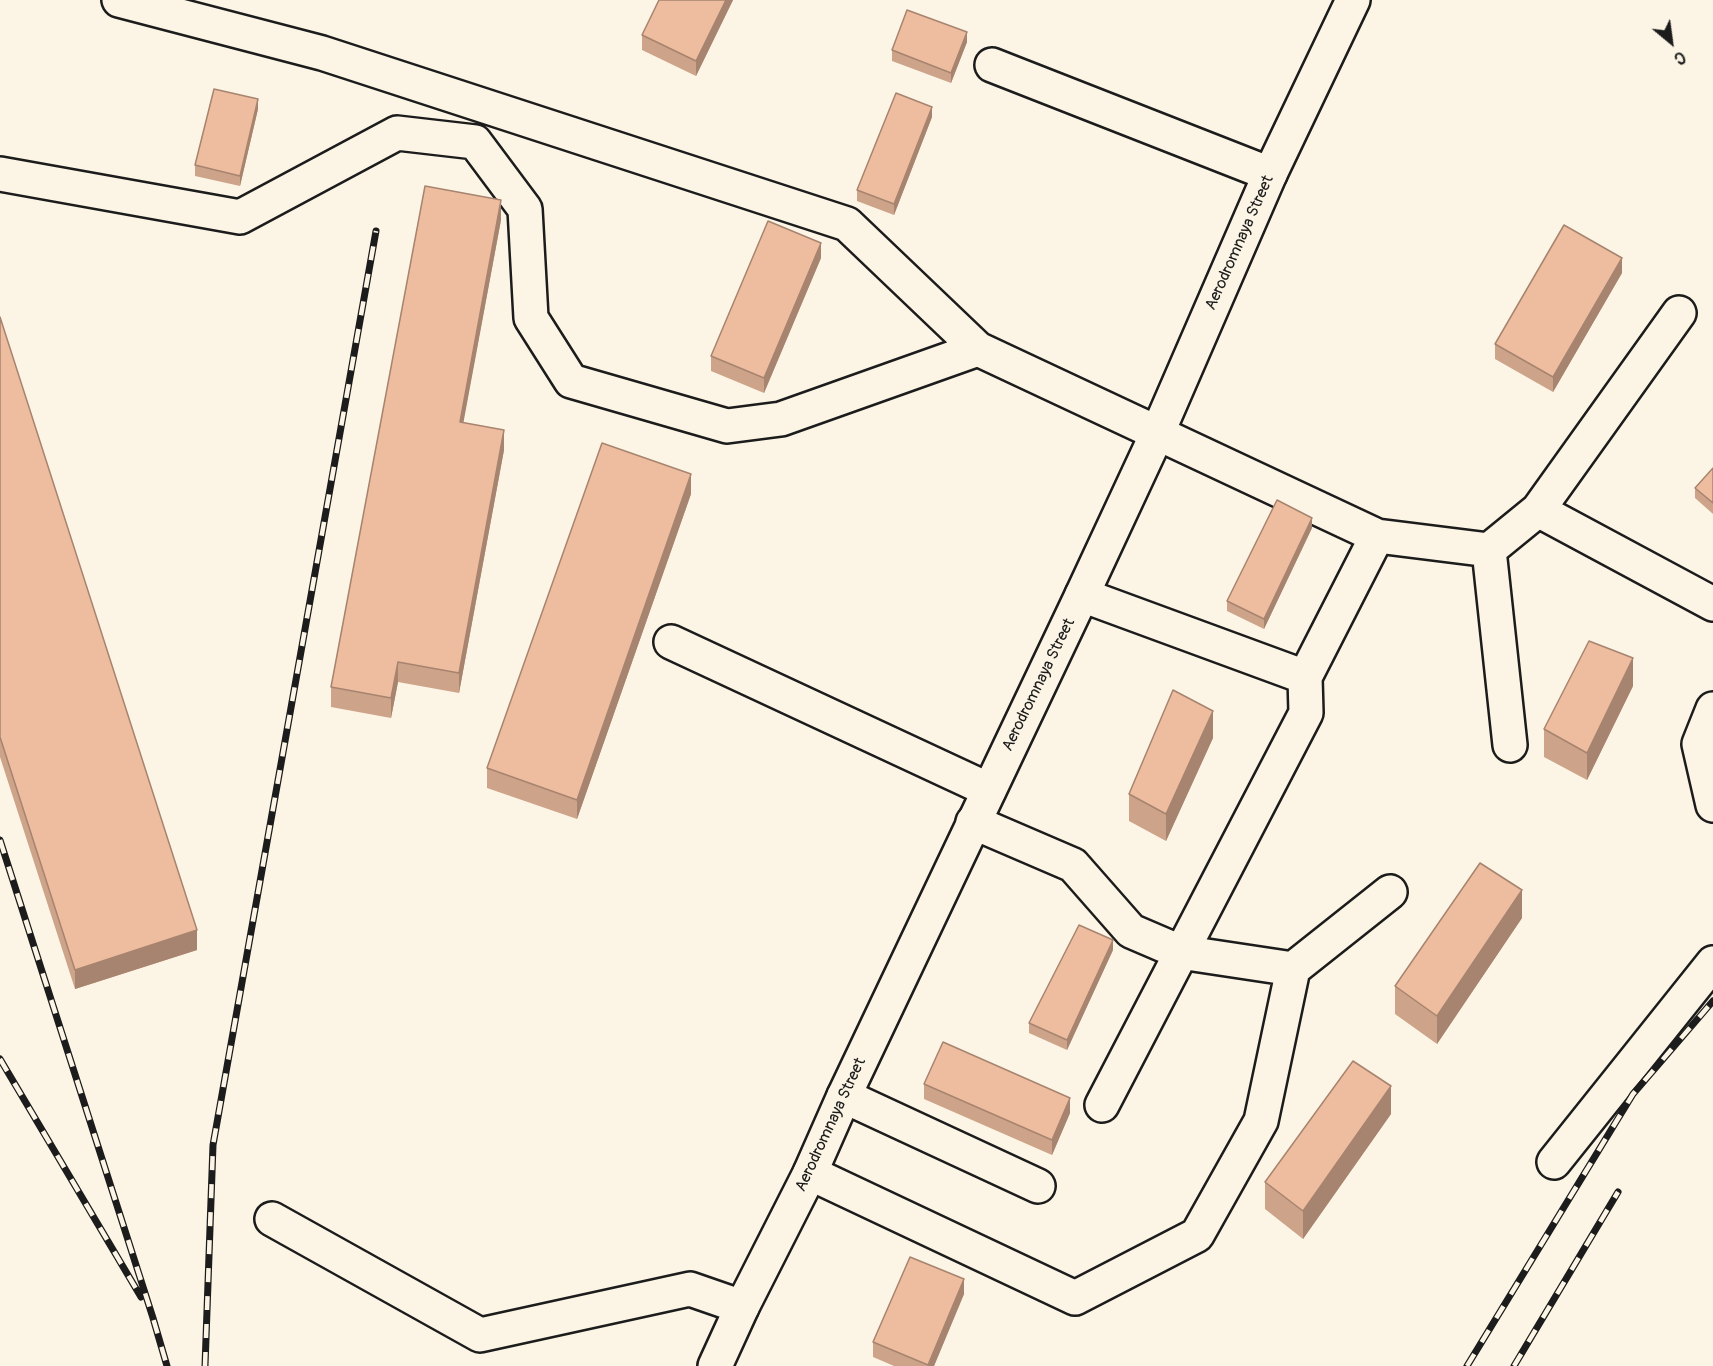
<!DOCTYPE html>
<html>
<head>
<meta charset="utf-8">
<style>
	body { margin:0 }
	#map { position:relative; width:1713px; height:1366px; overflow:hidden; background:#fcf5e5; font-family:Pangolin,sans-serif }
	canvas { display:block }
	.north { position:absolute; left:1641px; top:12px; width:60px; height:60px; -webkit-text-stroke:4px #fcf5e5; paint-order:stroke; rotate:151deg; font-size:16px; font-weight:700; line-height:24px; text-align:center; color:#1c1c1c }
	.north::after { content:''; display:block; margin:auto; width:21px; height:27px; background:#1c1c1c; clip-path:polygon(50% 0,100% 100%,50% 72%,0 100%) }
</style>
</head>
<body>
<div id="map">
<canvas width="1713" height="1366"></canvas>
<div class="north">С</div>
</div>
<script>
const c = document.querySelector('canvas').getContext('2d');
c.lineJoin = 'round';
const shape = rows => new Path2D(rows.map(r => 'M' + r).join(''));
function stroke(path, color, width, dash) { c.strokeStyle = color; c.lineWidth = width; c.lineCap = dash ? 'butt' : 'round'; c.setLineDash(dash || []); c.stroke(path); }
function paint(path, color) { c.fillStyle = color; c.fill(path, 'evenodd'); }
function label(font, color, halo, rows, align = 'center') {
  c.font = font + ' Pangolin,sans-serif'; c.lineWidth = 4.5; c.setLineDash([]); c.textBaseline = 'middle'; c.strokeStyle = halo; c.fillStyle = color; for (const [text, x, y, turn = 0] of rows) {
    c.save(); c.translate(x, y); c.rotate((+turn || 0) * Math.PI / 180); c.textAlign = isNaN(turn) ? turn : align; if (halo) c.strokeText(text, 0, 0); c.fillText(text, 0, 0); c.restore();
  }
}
const minor = shape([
	[119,0,322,53,847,224,978,349,1377,536,1489,550,1538,510,1713,604],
	[992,65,1270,174],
	[0,174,240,217,397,133,475,142,525,209,531,318,571,381,727,426,781,419,978,349],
	[1538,510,1679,313],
	[1489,550,1510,745],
	[1082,595,1305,677,1306,713,1102,1105],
	[671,642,989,790],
	[1305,677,1377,536],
	[1713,709,1699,744,1713,805],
	[973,822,1073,865,1131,931,1180,952,1293,969,1390,892],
	[844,1096,1038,1186],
	[1554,1162,1713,963],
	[810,1173,1075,1298,1197,1235,1261,1121,1293,969],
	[272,1219,480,1335,690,1289,742,1307]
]);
const major = shape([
	[715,1366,742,1307,810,1173,844,1096,1082,595,1157,434,1270,174,1353,0]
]);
stroke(minor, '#1c1c1c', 38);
stroke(major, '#1c1c1c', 38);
stroke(minor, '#fcf5e5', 33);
stroke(major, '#fcf5e5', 33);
const rail = shape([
	[0,840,153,1318,167,1366],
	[0,1059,141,1297],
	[205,1366,213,1145,376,231],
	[1467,1366,1633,1094,1713,1001],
	[1514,1366,1618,1192]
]);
stroke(rail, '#1c1c1c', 7);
stroke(rail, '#fcf5e5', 4.5, [14]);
paint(shape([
	[659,0,733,0,696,76,642,50,642,35],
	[967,42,951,83,892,61,892,50],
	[258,109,240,186,195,176,195,165],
	[932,117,894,215,857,201,857,190],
	[501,220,463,422,504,450,459,693,398,682,391,718,331,707,331,687],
	[821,258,764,393,711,371,711,356],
	[1622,273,1553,392,1495,359,1495,344],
	[0,317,197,950,75,989,0,757],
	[1713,468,1713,514,1695,498,1695,488],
	[691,494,577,819,487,788,487,768],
	[1312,528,1264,629,1227,611,1227,601],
	[1633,686,1587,780,1544,757,1544,729],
	[1213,738,1166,841,1129,821,1129,794],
	[1522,918,1437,1044,1395,1014,1395,986],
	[1113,950,1067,1050,1029,1033,1029,1023],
	[924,1084,1070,1113,1052,1155,924,1099],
	[1391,1114,1303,1239,1265,1209,1265,1182],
	[964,1294,934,1366,894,1366,873,1357,873,1342]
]), '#cda389');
paint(shape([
	[726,0,733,0,696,76,696,61],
	[967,32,967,42,951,83,951,73],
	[258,99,258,109,240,186,240,176],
	[932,107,932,117,894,215,894,204],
	[501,200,501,220,460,441,460,422],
	[821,243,821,258,764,393,764,378],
	[1622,258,1622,273,1553,392,1553,377],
	[504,430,504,450,459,693,459,673],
	[691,474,691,494,577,819,577,800],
	[1312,518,1312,528,1264,629,1264,619],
	[1633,658,1633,686,1587,780,1587,753],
	[398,662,398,682,391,718,391,698],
	[1213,711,1213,738,1166,841,1166,814],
	[1522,890,1522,918,1437,1044,1437,1016],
	[197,930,197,950,75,989,75,970],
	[1113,940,1113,950,1067,1050,1067,1040],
	[1391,1086,1391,1114,1303,1239,1303,1211],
	[1070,1098,1070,1113,1052,1155,1052,1140],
	[964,1279,964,1294,934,1366,928,1366]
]), '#a7846f');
const building = shape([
	[659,0,726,0,696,61,642,35,659,0],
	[907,10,967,32,951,73,892,50,907,10],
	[214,89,258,99,240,176,195,165,214,89],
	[896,93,932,107,894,204,857,190,896,93],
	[425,186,501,200,460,422,504,430,459,673,398,662,391,698,331,687,425,186],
	[768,221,821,243,764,378,711,356,768,221],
	[1564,225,1622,258,1553,377,1495,344,1564,225],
	[0,317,197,930,75,970,0,737,0,317],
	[602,443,691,474,577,800,487,768,602,443],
	[1713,468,1713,503,1695,488,1713,468],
	[1277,500,1312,518,1264,619,1227,601,1277,500],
	[1589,641,1633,658,1587,753,1544,729,1589,641],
	[1173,690,1213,711,1166,814,1129,794,1173,690],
	[1480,863,1522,890,1437,1016,1395,986,1480,863],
	[1079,925,1113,940,1067,1040,1029,1023,1079,925],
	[943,1042,1070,1098,1052,1140,924,1084,943,1042],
	[1353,1061,1391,1086,1303,1211,1265,1182,1353,1061],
	[910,1257,964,1279,928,1365,873,1342,910,1257]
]);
paint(building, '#eebd9f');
stroke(building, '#a7846f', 1.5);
label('16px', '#1c1c1c', '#fcf5e5', [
	["Aerodromnaya Street",1240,243,-66],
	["Aerodromnaya Street",1039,685,-64],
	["Aerodromnaya Street",831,1125,-65]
]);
</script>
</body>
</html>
